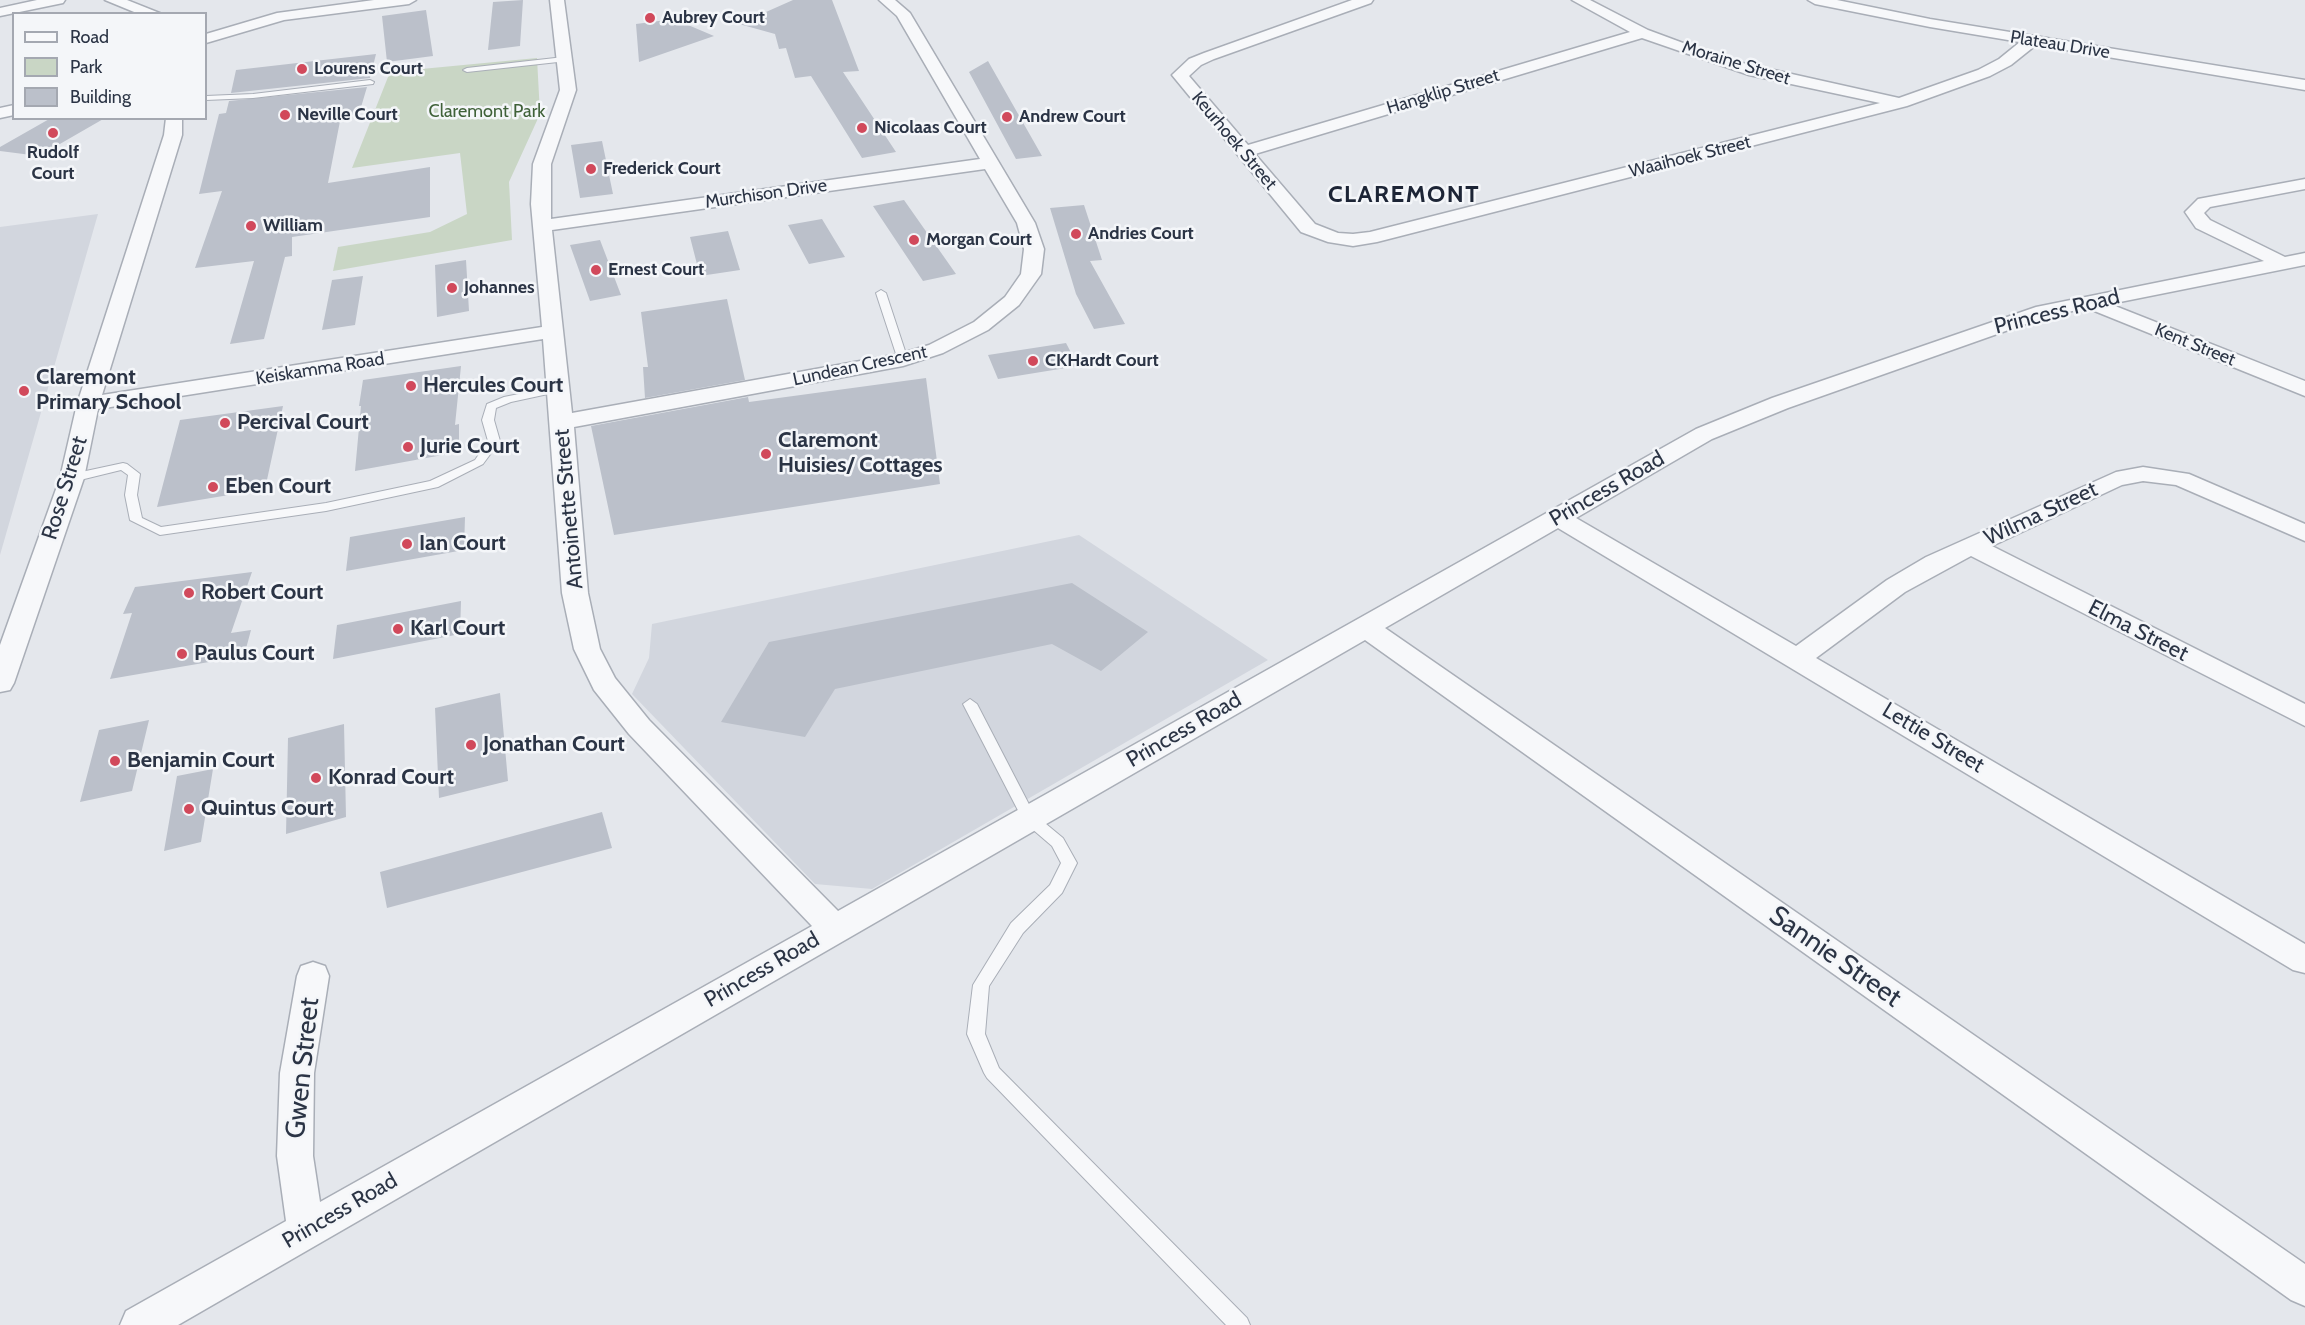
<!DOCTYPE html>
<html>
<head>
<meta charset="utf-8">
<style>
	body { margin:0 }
	#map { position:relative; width:2305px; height:1325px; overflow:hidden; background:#e4e7ec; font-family:Cabin,sans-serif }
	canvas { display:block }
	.legend { position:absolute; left:12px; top:12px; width:195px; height:108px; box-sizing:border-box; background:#f4f6f9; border:2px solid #a4a8b1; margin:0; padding:8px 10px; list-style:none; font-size:18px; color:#2b3445 }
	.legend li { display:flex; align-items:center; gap:12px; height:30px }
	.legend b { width:30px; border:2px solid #a4a8b1 }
</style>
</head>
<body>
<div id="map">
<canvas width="2305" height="1325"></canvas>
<ul class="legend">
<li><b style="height:8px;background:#f7f8fa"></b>Road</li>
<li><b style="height:16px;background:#c9d6c5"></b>Park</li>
<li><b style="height:16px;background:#bbc0ca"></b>Building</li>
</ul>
</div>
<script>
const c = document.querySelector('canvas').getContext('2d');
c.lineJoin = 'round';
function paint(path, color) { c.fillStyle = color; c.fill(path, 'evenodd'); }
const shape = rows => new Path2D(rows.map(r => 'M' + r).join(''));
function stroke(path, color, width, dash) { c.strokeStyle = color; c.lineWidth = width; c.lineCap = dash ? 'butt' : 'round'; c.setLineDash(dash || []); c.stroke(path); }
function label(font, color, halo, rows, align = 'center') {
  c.font = font + ' Cabin,sans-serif'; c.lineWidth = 5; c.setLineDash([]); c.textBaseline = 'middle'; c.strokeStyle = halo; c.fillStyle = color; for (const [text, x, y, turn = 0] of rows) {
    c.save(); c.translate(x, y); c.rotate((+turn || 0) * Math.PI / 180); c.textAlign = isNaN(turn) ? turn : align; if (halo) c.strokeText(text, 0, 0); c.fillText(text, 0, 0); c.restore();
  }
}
paint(shape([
	[98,214,0,555,0,227],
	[1079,535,1268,660,872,889,815,884,632,694,649,658,652,624]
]), '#d2d6de');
paint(shape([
	[537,58,540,114,509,182,512,240,333,271,338,247,430,232,467,214,460,153,352,168,390,72]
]), '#c9d6c5');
paint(shape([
	[523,0,520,46,488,50,493,2],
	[793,0,832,0,859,71,843,72,896,152,862,158,811,76,795,78,786,48,779,49,775,34,739,24],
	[426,10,433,56,387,62,382,16],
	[674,19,714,36,639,62,636,24],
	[376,54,370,78,231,93,236,70],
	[988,61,1042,156,1016,159,969,72],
	[367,87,359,114,341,116,328,183,430,167,430,217,292,237,292,256,285,257,264,339,230,344,254,261,195,268,222,191,199,194,219,114,226,113,229,101],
	[51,118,105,118,39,156,0,151,0,147],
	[602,141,613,194,580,198,571,145],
	[904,200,956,274,923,281,873,206],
	[1084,205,1102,260,1090,261,1125,324,1094,329,1076,294,1050,208],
	[822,219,845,257,809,264,788,225],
	[728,231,740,270,700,276,690,237],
	[600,240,621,295,590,301,570,245],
	[466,260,469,311,437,317,435,265],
	[363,276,355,325,322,330,332,280],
	[727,299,745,380,645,398,643,367,648,367,641,312],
	[1066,343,1078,366,998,379,988,355],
	[461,366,455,425,459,424,459,452,355,471,361,406,359,406,363,380],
	[926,378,940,484,614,535,591,426,748,397,749,402],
	[283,406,265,489,157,507,180,420],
	[465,517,464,550,346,571,350,537],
	[252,572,231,633,251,630,244,656,110,679,132,613,123,614,135,587],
	[1072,583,1148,632,1101,671,1052,644,835,689,805,737,721,722,769,642],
	[461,601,460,634,333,659,337,625],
	[500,693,508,781,439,798,435,708],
	[149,720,132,791,80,802,99,730],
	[344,724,346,817,286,834,288,738],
	[213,769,201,842,164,851,177,776],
	[602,812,612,848,387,908,380,872]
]), '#bbc0ca');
const lane = shape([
	[564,57,567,57,567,61,467,72,463,70,467,68,564,57],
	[370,80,374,82,373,84,253,98,206,100,206,96,253,94,370,80],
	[881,290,886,293,908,360,907,362,903,363,898,360,876,293,881,290],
	[558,386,563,389,562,391,511,402,496,408,494,420,500,441,483,464,438,487,326,511,160,535,130,520,125,495,128,475,121,470,72,482,66,478,72,474,123,463,127,464,140,474,137,495,142,518,161,527,326,503,430,481,475,460,488,441,482,420,487,404,504,397,558,386],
	[970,699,977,704,1034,814,1063,838,1077,863,1062,893,1023,933,989,986,985,1034,999,1068,1247,1318,1250,1325,1226,1325,987,1078,984,1073,967,1034,973,985,1011,923,1050,885,1061,863,1052,846,1024,822,963,704,970,699]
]);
const street = shape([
	[37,0,65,0,63,3,0,16,0,8,37,0],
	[105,0,127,0,162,14,139,14,105,0],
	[374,0,416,0,409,4,284,20,206,43,206,34,277,13,374,0],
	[550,0,564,0,576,90,551,164,551,219,980,159,897,16,879,0,895,0,910,13,1035,223,1044,249,1041,274,1019,305,988,330,943,353,903,366,574,427,588,593,600,649,615,678,649,720,838,911,1696,429,1772,398,2036,307,2264,261,2196,228,2185,212,2198,199,2305,179,2305,189,2210,207,2204,213,2210,220,2285,257,2305,253,2305,265,2110,304,2305,381,2305,396,2087,308,2048,316,1788,408,1712,439,1576,518,1796,646,1887,580,1926,557,2116,472,2143,467,2189,474,2305,524,2305,541,2176,485,2143,481,2122,485,1992,546,2305,704,2305,726,1971,556,1905,592,1816,658,2305,944,2305,973,2293,970,1558,528,1385,628,2305,1264,2305,1306,2291,1300,1365,640,178,1325,120,1325,126,1311,286,1221,277,1156,280,1073,297,976,301,966,313,962,325,966,329,976,314,1073,313,1156,320,1202,812,926,629,734,594,690,574,649,562,593,543,339,98,409,84,478,14,683,10,690,0,692,0,645,60,478,77,404,164,135,166,118,182,118,182,135,102,395,542,327,531,204,533,164,560,90,550,0],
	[985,169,1017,223,1024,249,1021,274,1005,297,974,322,929,345,899,354,572,413,552,230,985,169],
	[1352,0,1373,0,1371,3,1214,59,1201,65,1189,76,1248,145,1630,32,1572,0,1590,0,1648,30,1729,60,1899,98,1978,70,1999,59,2020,42,1930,27,1815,4,1808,0,1837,0,1930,19,2305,80,2305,90,2036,45,2011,65,1990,76,1907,106,1377,242,1353,246,1328,242,1301,232,1172,75,1189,59,1204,53,1352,0],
	[1642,38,1749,75,1880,103,1370,232,1353,234,1338,233,1315,224,1255,154,1642,38],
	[14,105,14,115,0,118,0,108,14,105]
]);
stroke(lane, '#a9aeb7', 2);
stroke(street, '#a9aeb7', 3);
paint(lane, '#f7f8fa');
paint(street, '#f7f8fa');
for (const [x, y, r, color] of [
	[650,18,6,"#d1495b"],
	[302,69,6,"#d1495b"],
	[285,115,6,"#d1495b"],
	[1007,117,6,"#d1495b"],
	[862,128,6,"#d1495b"],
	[53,133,6,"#d1495b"],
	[591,169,6,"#d1495b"],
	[251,226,6,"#d1495b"],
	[1076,234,6,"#d1495b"],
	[914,240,6,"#d1495b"],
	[596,270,6,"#d1495b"],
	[452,288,6,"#d1495b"],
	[1033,361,6,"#d1495b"],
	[411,386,6,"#d1495b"],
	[24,391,6,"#d1495b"],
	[225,423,6,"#d1495b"],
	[408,447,6,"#d1495b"],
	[766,454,6,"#d1495b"],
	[213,487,6,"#d1495b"],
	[407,544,6,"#d1495b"],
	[189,593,6,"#d1495b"],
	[398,629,6,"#d1495b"],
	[182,654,6,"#d1495b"],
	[471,745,6,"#d1495b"],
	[115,761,6,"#d1495b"],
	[316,778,6,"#d1495b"],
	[189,809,6,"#d1495b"]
]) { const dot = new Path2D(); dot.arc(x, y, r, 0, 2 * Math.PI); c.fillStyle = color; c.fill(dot); stroke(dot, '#f4f6f9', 2); }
label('bold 18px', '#2b3445', '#f4f6f9', [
	["Aubrey Court",662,18],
	["Lourens Court",314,69],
	["Neville Court",297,115],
	["Andrew Court",1019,117],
	["Nicolaas Court",874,128],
	["Rudolf",53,153,"center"],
	["Court",53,174,"center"],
	["Frederick Court",603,169],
	["William",263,226],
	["Andries Court",1088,234],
	["Morgan Court",926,240],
	["Ernest Court",608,270],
	["Johannes",464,288],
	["CKHardt Court",1045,361]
], 'left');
label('18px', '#2b3445', '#f4f6f9', [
	["Plateau Drive",2060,45,9],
	["Moraine Street",1736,63,17],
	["Hangklip Street",1443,92,-17],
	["Keurhoek Street",1234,141,50],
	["Waaihoek Street",1690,157,-14],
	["Murchison Drive",766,194,-8],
	["Kent Street",2195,345,22],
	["Lundean Crescent",860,366,-12],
	["Keiskamma Road",320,369,-9]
]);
label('18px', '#3f6138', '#f4f6f9', [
	["Claremont Park",487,112]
]);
label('22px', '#2b3445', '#f4f6f9', [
	["Princess Road",2057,312,-14],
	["Rose Street",65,488,-73],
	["Princess Road",1607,489,-30],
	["Antoinette Street",569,509,-95],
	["Wilma Street",2041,514,-25],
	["Elma Street",2138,631,27],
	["Princess Road",1184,730,-30],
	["Lettie Street",1933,738,31],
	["Princess Road",762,970,-30],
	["Princess Road",340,1211,-30]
]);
label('bold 22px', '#2b3445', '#f4f6f9', [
	["Claremont",36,378],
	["Primary School",36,403],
	["Hercules Court",423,386],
	["Percival Court",237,423],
	["Claremont",778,441],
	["Huisies/ Cottages",778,466],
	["Jurie Court",420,447],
	["Eben Court",225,487],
	["Ian Court",419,544],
	["Robert Court",201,593],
	["Karl Court",410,629],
	["Paulus Court",194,654],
	["Jonathan Court",483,745],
	["Benjamin Court",127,761],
	["Konrad Court",328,778],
	["Quintus Court",201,809]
], 'left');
c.letterSpacing = '1.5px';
label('bold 24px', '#1d2536', '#f4f6f9', [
	["CLAREMONT",1404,195]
]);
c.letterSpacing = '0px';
label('27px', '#2b3445', '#f4f6f9', [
	["Sannie Street",1835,957,35],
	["Gwen Street",303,1068,-84]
]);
</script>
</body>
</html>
